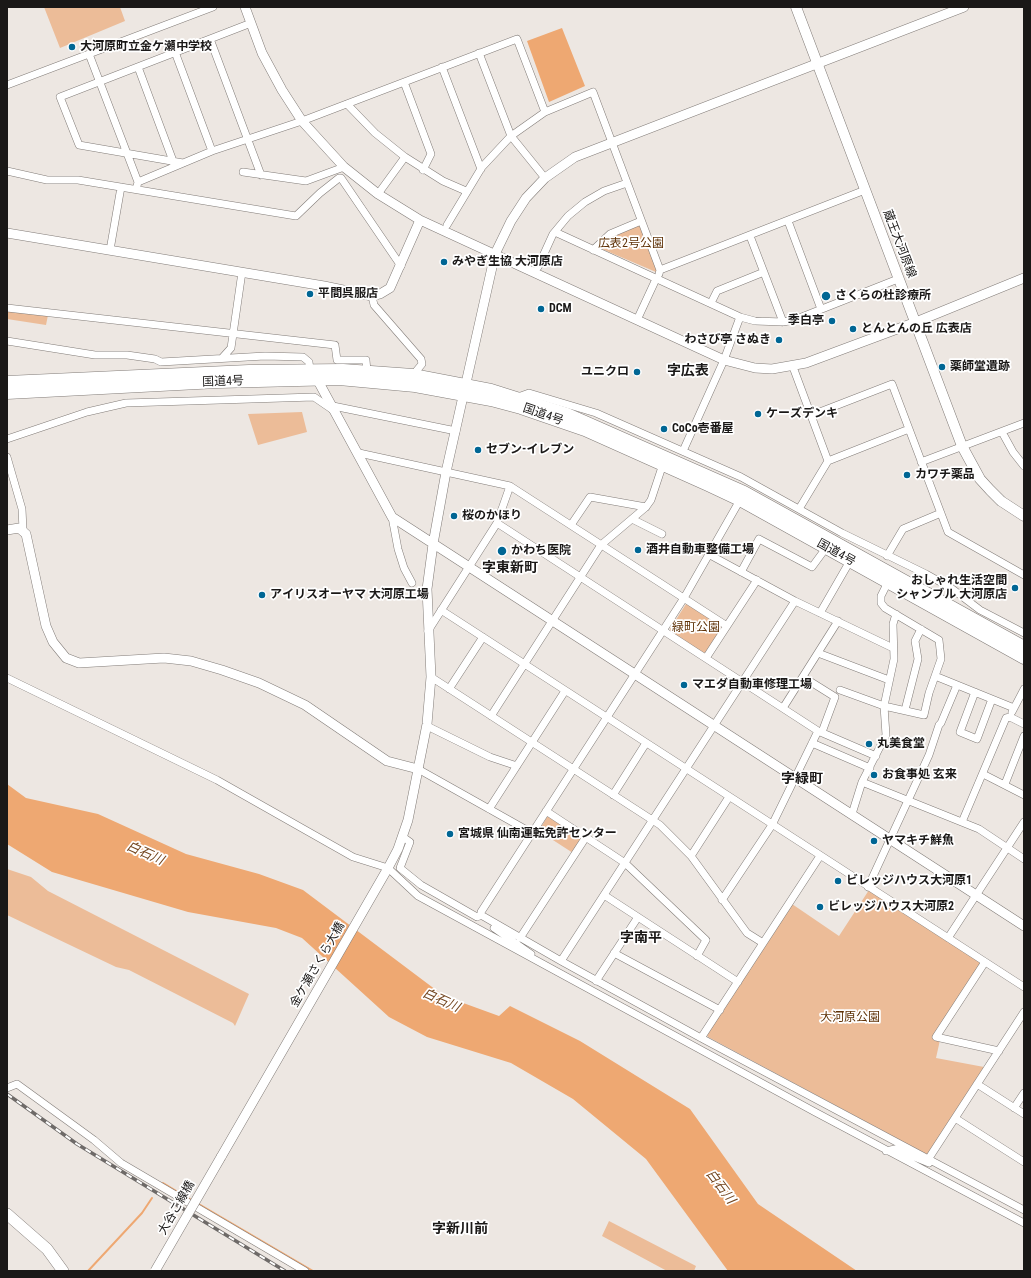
<!DOCTYPE html>
<html>
<head>
<meta charset="utf-8">
<style>
	body { margin:0 }
	#map { position:relative; width:1031px; height:1278px; overflow:hidden; background:#ede7e2; font-family:"Roboto Condensed",sans-serif }
	canvas { display:block }
	.frame { position:absolute; inset:0; border:8px solid #1a1817; pointer-events:none }
</style>
</head>
<body>
<div id="map">
<canvas width="1031" height="1278"></canvas>
<div class="frame"></div>
</div>
<script>
const c = document.querySelector('canvas').getContext('2d');
c.lineJoin = 'round';
function paint(path, color) { c.fillStyle = color; c.fill(path, 'evenodd'); }
const shape = rows => new Path2D(rows.map(r => 'M' + r).join(''));
function stroke(path, color, width, dash) { c.strokeStyle = color; c.lineWidth = width; c.lineCap = dash ? 'butt' : 'round'; c.setLineDash(dash || []); c.stroke(path); }
function label(font, color, halo, rows, align = 'center') {
  c.font = font + ' "Roboto Condensed","Noto Sans JP",sans-serif'; c.lineWidth = 3.5; c.setLineDash([]); c.textBaseline = 'middle'; c.strokeStyle = halo; c.fillStyle = color; for (const [text, x, y, turn = 0] of rows) {
    c.save(); c.translate(x, y); c.rotate((+turn || 0) * Math.PI / 180); c.textAlign = isNaN(turn) ? turn : align; if (halo) c.strokeText(text, 0, 0); c.fillText(text, 0, 0); c.restore();
  }
}
paint(shape([
	[44,7,120,7,125,21,60,48],
	[641,224,658,269,656,272,602,249,602,243,616,234],
	[7,311,48,315,46,325,7,319],
	[302,412,307,432,258,445,248,414],
	[689,603,721,625,722,629,706,652,703,653,670,632,670,629,686,604],
	[547,817,551,817,580,836,582,839,573,853,539,831],
	[7,869,31,877,48,891,249,994,235,1026,233,1023,129,970,116,967,7,915],
	[869,890,979,961,980,964,932,1038,940,1040,936,1058,984,1067,928,1154,926,1154,708,1037,707,1035,792,904,839,936],
	[609,1221,696,1266,694,1271,667,1271,602,1236]
]), '#ecbc98');
paint(shape([
	[562,28,585,86,549,102,527,41],
	[7,784,26,798,98,814,186,854,259,874,303,890,444,996,499,1016,510,1006,580,1041,690,1109,758,1204,857,1271,728,1271,646,1159,573,1099,511,1063,427,1037,389,1017,302,938,276,928,188,912,52,872,7,844]
]), '#eea872');
stroke(shape([
	[161,1185,163,1183,193,1201],
	[197,1203,313,1271],
	[88,1271,142,1213,152,1198]
]), '#eea872', 2);
const minor = shape([
	[210,39,261,175],
	[175,52,212,151],
	[479,53,511,136,545,178],
	[89,54,138,182,137,186],
	[138,67,173,161],
	[442,67,481,169],
	[404,82,431,154,423,170],
	[7,85,213,7],
	[347,104,375,133,405,157,443,181,466,191],
	[183,163,79,145,60,97,246,25],
	[7,171,47,180,78,180,296,216,320,193,339,178,341,178,401,266],
	[243,172,306,181,344,167],
	[138,182,212,151,302,121,517,39,545,112],
	[378,194,405,157],
	[788,221,821,309],
	[447,225,482,167,511,136,545,112,593,92,660,270],
	[555,232,740,317,755,321,783,322,794,320,898,279],
	[750,236,783,322],
	[110,250,121,187],
	[593,250,610,234,641,221],
	[538,267,553,234,568,216,585,202,604,191,627,183],
	[659,274,660,270,865,190],
	[372,296,374,305,421,359,422,364,413,375],
	[711,303,717,291,764,272],
	[7,308,335,345,337,360,366,360,367,371],
	[637,320,656,279],
	[7,341,95,355,127,355,155,359,161,362,265,356,303,357,309,362,310,370],
	[222,358,231,348,242,272],
	[793,367,828,461],
	[518,397,529,393,596,413,741,477,842,533,926,574,951,588,980,610,1024,633],
	[333,406,456,431],
	[812,415,892,384,948,532,1024,575],
	[1002,432,1013,452,1024,466],
	[7,439,87,412,126,403,314,397,333,410],
	[683,451,724,360,740,317],
	[359,453,510,486,727,626],
	[7,457,22,509,23,530],
	[921,462,1024,423],
	[740,500,684,598,481,912,481,915,561,961,701,1038,1024,1210],
	[799,509,828,461,909,429],
	[392,517,398,549,404,568,412,583],
	[632,519,662,534],
	[497,523,818,731,876,756],
	[571,525,590,497,646,507],
	[710,555,795,601,893,648],
	[887,556,903,529,941,513],
	[741,572,759,539,812,567,826,548],
	[441,610,1024,987],
	[820,613,850,561],
	[428,631,497,523,510,486],
	[818,653,889,680],
	[706,658,757,580],
	[935,676,1014,708],
	[431,677,660,825,691,856,747,933,763,943],
	[803,677,835,697,822,732],
	[7,678,217,780,353,857,388,868,418,896,815,1112,1024,1223],
	[449,689,483,637],
	[840,690,884,706,924,715,929,693,941,659,939,640,885,608,881,603,881,596,888,582],
	[975,692,960,732,977,739,992,699],
	[783,708,838,621],
	[905,710,918,659,915,641,921,629],
	[1012,712,1024,689],
	[491,716,601,545,646,507,651,500,663,464],
	[427,726,490,757,517,766],
	[812,743,870,768],
	[418,769,532,833],
	[983,774,1024,795],
	[862,782,979,829,1024,859],
	[1005,784,1024,736],
	[613,795,646,743],
	[489,809,565,691],
	[546,811,625,863,706,940,697,956],
	[852,814,862,782,886,735,884,706,894,659,893,624,896,614],
	[962,822,1006,718,1010,717,1024,724],
	[403,837,410,842,400,868,421,885,477,917,481,915],
	[691,856,729,797],
	[868,887,929,755,939,725,941,723,957,685],
	[604,895,738,982],
	[722,900,772,825,818,731],
	[494,928,531,954],
	[520,938,586,837],
	[948,938,1024,822],
	[614,953,720,1010],
	[561,961,795,601],
	[985,962,936,1037,999,1051],
	[596,981,638,917],
	[701,1038,820,856],
	[977,1084,1024,1114],
	[7,1088,17,1084,94,1140,121,1163,305,1271],
	[1014,1108,1024,1093],
	[955,1118,1024,1162],
	[886,1151,895,1149,929,1163],
	[929,1158,1024,1012]
]);
const tertiary = shape([
	[245,7,262,53,282,90,302,121,344,167,378,194,420,220,724,360,755,368,772,369,806,363,916,322,1024,278],
	[7,233,324,286,372,296,380,294,390,288,420,220],
	[317,379,392,517,1024,926],
	[7,530,19,528,26,534,46,626,53,642,66,658,79,663,164,658,191,661,222,670,259,683,305,705,387,761,418,769],
	[221,1157,388,868,398,849,408,820,427,724,431,677,427,589,433,544,446,472,495,254,511,221,526,198,545,178,575,157,964,7]
]);
const secondary = shape([
	[796,7,962,446,980,479,990,490,1001,501,1024,516]
]);
const primary = shape([
	[7,1214,47,1249,63,1271]
]);
const trunk = shape([
	[7,382,249,371,343,370,413,375,491,390,567,414,744,492,1024,647],
	[7,393,217,382,339,379,415,386,491,400,521,408,585,430,708,485,740,500,1024,658]
]);
stroke(minor, '#827c78', 8);
stroke(tertiary, '#827c78', 10);
stroke(secondary, '#827c78', 11);
stroke(primary, '#827c78', 12);
stroke(trunk, '#827c78', 13);
stroke(minor, '#fff', 7);
stroke(tertiary, '#fff', 9);
stroke(secondary, '#fff', 10);
stroke(primary, '#fff', 11);
stroke(trunk, '#fff', 12);
const rail = shape([
	[7,1094,77,1144,285,1271]
]);
stroke(rail, '#6e6a68', 3.5);
stroke(rail, '#fff', 2, [6]);
const tertiaryBridge = shape([
	[155,1271,221,1157]
]);
stroke(tertiaryBridge, '#827c78', 10, []);
stroke(tertiaryBridge, '#fff', 9);
for (const [x, y, r, color] of [
	[72,47,4,"#006694"],
	[444,262,4,"#006694"],
	[310,294,4,"#006694"],
	[826,296,5,"#006694"],
	[541,309,4,"#006694"],
	[832,321,4,"#006694"],
	[853,329,4,"#006694"],
	[779,340,4,"#006694"],
	[942,367,4,"#006694"],
	[637,372,4,"#006694"],
	[758,414,4,"#006694"],
	[664,429,4,"#006694"],
	[478,450,4,"#006694"],
	[907,475,4,"#006694"],
	[454,516,4,"#006694"],
	[638,550,4,"#006694"],
	[502,551,5,"#006694"],
	[1015,588,4,"#006694"],
	[262,595,4,"#006694"],
	[684,685,4,"#006694"],
	[869,744,4,"#006694"],
	[874,775,4,"#006694"],
	[450,834,4,"#006694"],
	[874,841,4,"#006694"],
	[838,881,4,"#006694"],
	[820,907,4,"#006694"]
]) { const dot = new Path2D(); dot.arc(x, y, r, 0, 2 * Math.PI); c.fillStyle = color; c.fill(dot); stroke(dot, '#fff', 1.5); }
label('bold 12px', '#1a1817', '#fff', [
	["大河原町立金ケ瀬中学校",80,47],
	["みやぎ生協 大河原店",452,262],
	["平間呉服店",318,294],
	["さくらの杜診療所",835,296],
	["DCM",549,309],
	["季白亭",824,321,"right"],
	["とんとんの丘 広表店",861,329],
	["わさび亭 さぬき",771,340,"right"],
	["薬師堂遺跡",950,367],
	["ユニクロ",629,372,"right"],
	["ケーズデンキ",766,414],
	["CoCo壱番屋",672,429],
	["セブン-イレブン",486,450],
	["カワチ薬品",915,475],
	["桜のかほり",462,516],
	["酒井自動車整備工場",646,550],
	["かわち医院",511,551],
	["おしゃれ生活空間",1007,581,"right"],
	["シャンブル 大河原店",1007,595,"right"],
	["アイリスオーヤマ 大河原工場",270,595],
	["マエダ自動車修理工場",692,685],
	["丸美食堂",877,744],
	["お食事処 玄来",882,775],
	["宮城県 仙南運転免許センター",458,834],
	["ヤマキチ鮮魚",882,841],
	["ビレッジハウス大河原1",846,881],
	["ビレッジハウス大河原2",828,907]
], 'left');
label('12px', '#5f3207', '#fff', [
	["広表2号公園",631,244],
	["緑町公園",696,628],
	["大河原公園",850,1018]
]);
label('12px', '#1a1817', '#fff', [
	["蔵王大河原線",899,244,69],
	["国道4号",223,382,-2],
	["国道4号",543,415,19],
	["国道4号",836,553,29],
	["金ケ瀬さくら大橋",318,965,-60],
	["大谷こ線橋",177,1208,-60]
]);
label('italic 13px', '#73451e', '#fff', [
	["白石川",145,854,24],
	["白石川",441,1001,24],
	["白石川",720,1187,53]
]);
label('bold 14px', '#1a1817', '#fff', [
	["字広表",688,371],
	["字東新町",510,568],
	["字緑町",802,779],
	["字南平",641,938],
	["字新川前",460,1229]
]);
</script>
</body>
</html>
